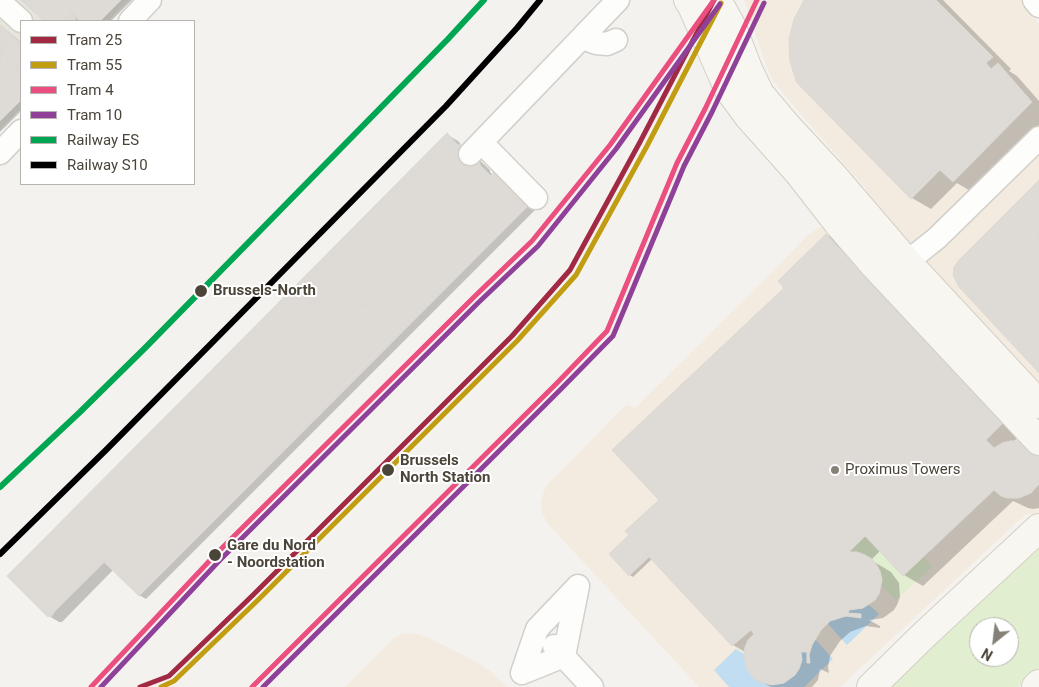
<!DOCTYPE html>
<html>
<head>
<meta charset="utf-8">
<style>
	body { margin:0 }
	#map { position:relative; width:1039px; height:687px; overflow:hidden; background:#f4f2ee; font-family:Roboto,sans-serif }
	canvas { display:block }
	.legend { position:absolute; left:20px; top:20px; width:175px; height:165px; box-sizing:border-box; background:#fff; border:1px solid #b7b4b0; margin:0; padding:6px 9px; list-style:none; font-size:15px; color:#4b4439 }
	.legend li { display:flex; align-items:center; gap:10px; height:25px }
	.legend b { width:25px; border:1px solid #b7b4b0 }
	.north { position:absolute; left:969px; top:617px; width:50px; height:50px; box-sizing:border-box; background:#fff; border:1px solid #b7b4b0; border-radius:50%; rotate:209deg; font-size:14px; font-weight:700; line-height:20px; text-align:center; color:#4b4439 }
	.north::after { content:''; display:block; margin:auto; width:18px; height:22px; background:#868178; clip-path:polygon(50% 0,100% 100%,50% 72%,0 100%) }
</style>
</head>
<body>
<div id="map">
<canvas width="1039" height="687"></canvas>
<ul class="legend">
<li><b style="height:6px;background:#a12944"></b>Tram 25</li>
<li><b style="height:6px;background:#c19d11"></b>Tram 55</li>
<li><b style="height:6px;background:#ea4f80"></b>Tram 4</li>
<li><b style="height:6px;background:#8f4199"></b>Tram 10</li>
<li><b style="height:6px;background:#00a651"></b>Railway ES</li>
<li><b style="height:6px;background:#000"></b>Railway S10</li>
</ul>
<div class="north">N</div>
</div>
<script>
const c = document.querySelector('canvas').getContext('2d');
c.lineJoin = 'round';
function paint(path, color) { c.fillStyle = color; c.fill(path, 'evenodd'); }
const shape = rows => new Path2D(rows.map(r => 'M' + r).join(''));
function stroke(path, color, width, dash) { c.strokeStyle = color; c.lineWidth = width; c.lineCap = dash ? 'butt' : 'round'; c.setLineDash(dash || []); c.stroke(path); }
function label(font, color, halo, rows, align = 'center') {
  c.font = font + ' Roboto,sans-serif'; c.lineWidth = 4; c.setLineDash([]); c.textBaseline = 'middle'; c.strokeStyle = halo; c.fillStyle = color; for (const [text, x, y, turn = 0] of rows) {
    c.save(); c.translate(x, y); c.rotate((+turn || 0) * Math.PI / 180); c.textAlign = isNaN(turn) ? turn : align; if (halo) c.strokeText(text, 0, 0); c.fillText(text, 0, 0); c.restore();
  }
}
paint(shape([
	[0,0,129,0,108,21,21,21,21,108,0,130]
]), '#e7e4dc');
paint(shape([
	[744,0,1021,0,1039,24,1039,510,1035,514,1026,514,840,687,699,687,548,524,542,513,541,502,544,491,547,485,624,407,628,405,635,408,770,274,806,237,819,227,827,226,829,228,868,191,811,126,773,81,766,66],
	[413,633,429,638,475,661,490,671,507,687,345,687,394,638,402,634]
]), '#f3ebdf');
paint(shape([
	[865,536,903,576,923,557,932,567,896,600,881,585,880,571,872,559,865,555,857,552,849,552],
	[1039,545,1039,668,1019,687,886,687],
	[979,627,1009,627,1009,657,979,657]
]), '#e1eecf');
paint(shape([
	[869,605,879,614,847,645,828,624,830,621,846,616,861,617,861,614,848,613,849,610,858,609],
	[815,639,833,659,804,687,729,687,714,670,736,649,744,654,746,667,749,672,754,679,767,684,773,685,784,683,795,675,802,660,801,652,807,652,807,662,810,663,809,655,812,645]
]), '#c0ddf1');
paint(shape([
	[23,0,132,0,111,21,46,21],
	[807,0,943,0,1011,69,1009,71,1017,76,1039,101,1039,125,972,192,957,183,931,209,912,198,800,85],
	[0,25,21,42,21,111,0,132],
	[448,135,458,141,464,148,471,152,490,170,490,172,493,175,515,163,548,197,146,599,139,595,114,569,62,622,59,622,49,616],
	[827,235,846,246,1022,434,1013,442,1039,452,1039,508,1033,509,1028,508,1013,501,923,586,904,575,881,550,871,560,891,572,899,583,900,597,897,605,894,610,883,618,869,620,880,626,880,628,866,626,850,632,840,641,830,656,828,667,829,673,820,669,818,680,812,687,771,687,755,678,745,652,733,645,652,559,633,577,630,575,631,535,661,500,786,288]
]), '#0003');
const building = shape([
	[21,0,63,0,73,14,63,21,44,21,21,0],
	[63,0,83,0,98,21,79,21,63,0],
	[83,0,121,0,100,21,98,21,83,0],
	[804,0,936,0,993,57,986,63,991,69,998,63,1032,102,953,182,940,170,911,199,799,85,796,81,790,61,789,39,794,19,804,0],
	[73,14,76,19,73,21,63,21,73,14],
	[0,25,13,36,1,50,0,49,0,25],
	[13,36,21,43,21,72,9,61,1,50,13,36],
	[0,49,9,61,0,71,0,49],
	[9,61,21,72,21,98,0,79,0,71,9,61],
	[0,79,21,98,21,100,9,112,0,103,0,79],
	[0,103,9,112,0,121,0,103],
	[447,133,458,145,460,144,480,163,480,165,490,175,490,176,382,285,383,288,381,291,369,303,364,306,363,304,215,452,217,454,214,459,203,470,198,473,196,471,55,611,51,617,49,616,48,617,7,576,447,133],
	[508,158,542,192,139,596,104,562,196,471,198,473,203,470,214,459,217,454,215,452,363,304,364,306,369,303,381,291,383,288,382,285,508,158],
	[1039,180,1039,236,1012,207,1039,180],
	[1012,207,1039,236,1039,373,959,287,953,275,954,267,959,260,1012,207],
	[826,234,1004,422,986,440,994,448,1002,443,1010,441,1018,441,1026,444,1038,453,1039,456,1039,484,1031,493,1019,498,1007,498,1001,496,994,490,903,576,865,536,849,552,857,552,865,555,872,559,876,564,880,571,882,580,881,585,879,594,875,600,863,608,849,610,848,613,861,614,861,618,846,616,830,621,821,630,812,645,809,655,810,663,807,663,807,652,801,652,802,660,799,669,795,675,784,683,772,685,760,682,754,679,749,672,746,667,744,654,745,647,748,640,754,634,751,630,732,646,625,531,659,500,612,450,784,288,778,281,826,234],
	[629,535,649,557,629,576,609,554,629,535]
]);
paint(building, '#dedbd6');
stroke(building, '#dcd9d4', 1);
const street = shape([
	[1034,0,1039,6],
	[0,2,21,21],
	[130,21,150,0],
	[582,38,596,43,607,44,616,40],
	[482,143,536,198],
	[0,153,21,131],
	[470,154,618,0],
	[907,262,937,238,1039,138],
	[554,646,592,687],
	[522,673,564,656,578,586],
	[522,673,537,629,578,586]
]);
const secondary = shape([
	[688,0,692,6,729,90,749,117,798,172,837,222,876,267,1039,441],
	[717,0,732,27,748,69,760,94,786,125,836,179,907,262,1039,404],
	[871,687,923,636,1039,528],
	[1036,687,1039,684]
]);
stroke(street, '#d2d0cb', 25);
stroke(secondary, '#d3cfc5', 30);
stroke(street, '#fdfdfc', 22);
stroke(secondary, '#f7f6f1', 28);
stroke(shape([
	[0,487,80,412,146,347,448,39,484,0]
]), '#00a651', 6);
stroke(shape([
	[0,554,106,450,446,106,517,28,540,0]
]), '#000', 6);
stroke(shape([
	[140,687,169,676,253,595,512,336,570,270,640,142,714,0]
]), '#a12944', 5);
stroke(shape([
	[161,687,174,681,258,600,517,341,576,275,647,146,721,3]
]), '#c19d11', 5);
stroke(shape([
	[91,687,215,555,474,297,532,241,610,145,714,0],
	[252,687,557,383,607,331,677,163,705,109,757,0]
]), '#ea4f80', 5);
stroke(shape([
	[101,687,220,560,479,302,538,246,616,149,720,4],
	[263,687,562,388,613,336,684,166,712,112,764,3]
]), '#8f4199', 5);
for (const [x, y, r, color] of [
	[201,291,7,"#4b4439"],
	[388,470,7,"#4b4439"],
	[835,470,5,"#868178"],
	[215,555,7,"#4b4439"]
]) { const dot = new Path2D(); dot.arc(x, y, r, 0, 2 * Math.PI); c.fillStyle = color; c.fill(dot); stroke(dot, '#fff', 2); }
label('bold 15px', '#4b4439', '#fff', [
	["Brussels-North",213,291],
	["Brussels",400,461],
	["North Station",400,478],
	["Gare du Nord",227,546],
	["- Noordstation",227,563]
], 'left');
label('15px', '#4b4439', '#fff', [
	["Proximus Towers",845,470]
], 'left');
</script>
</body>
</html>
